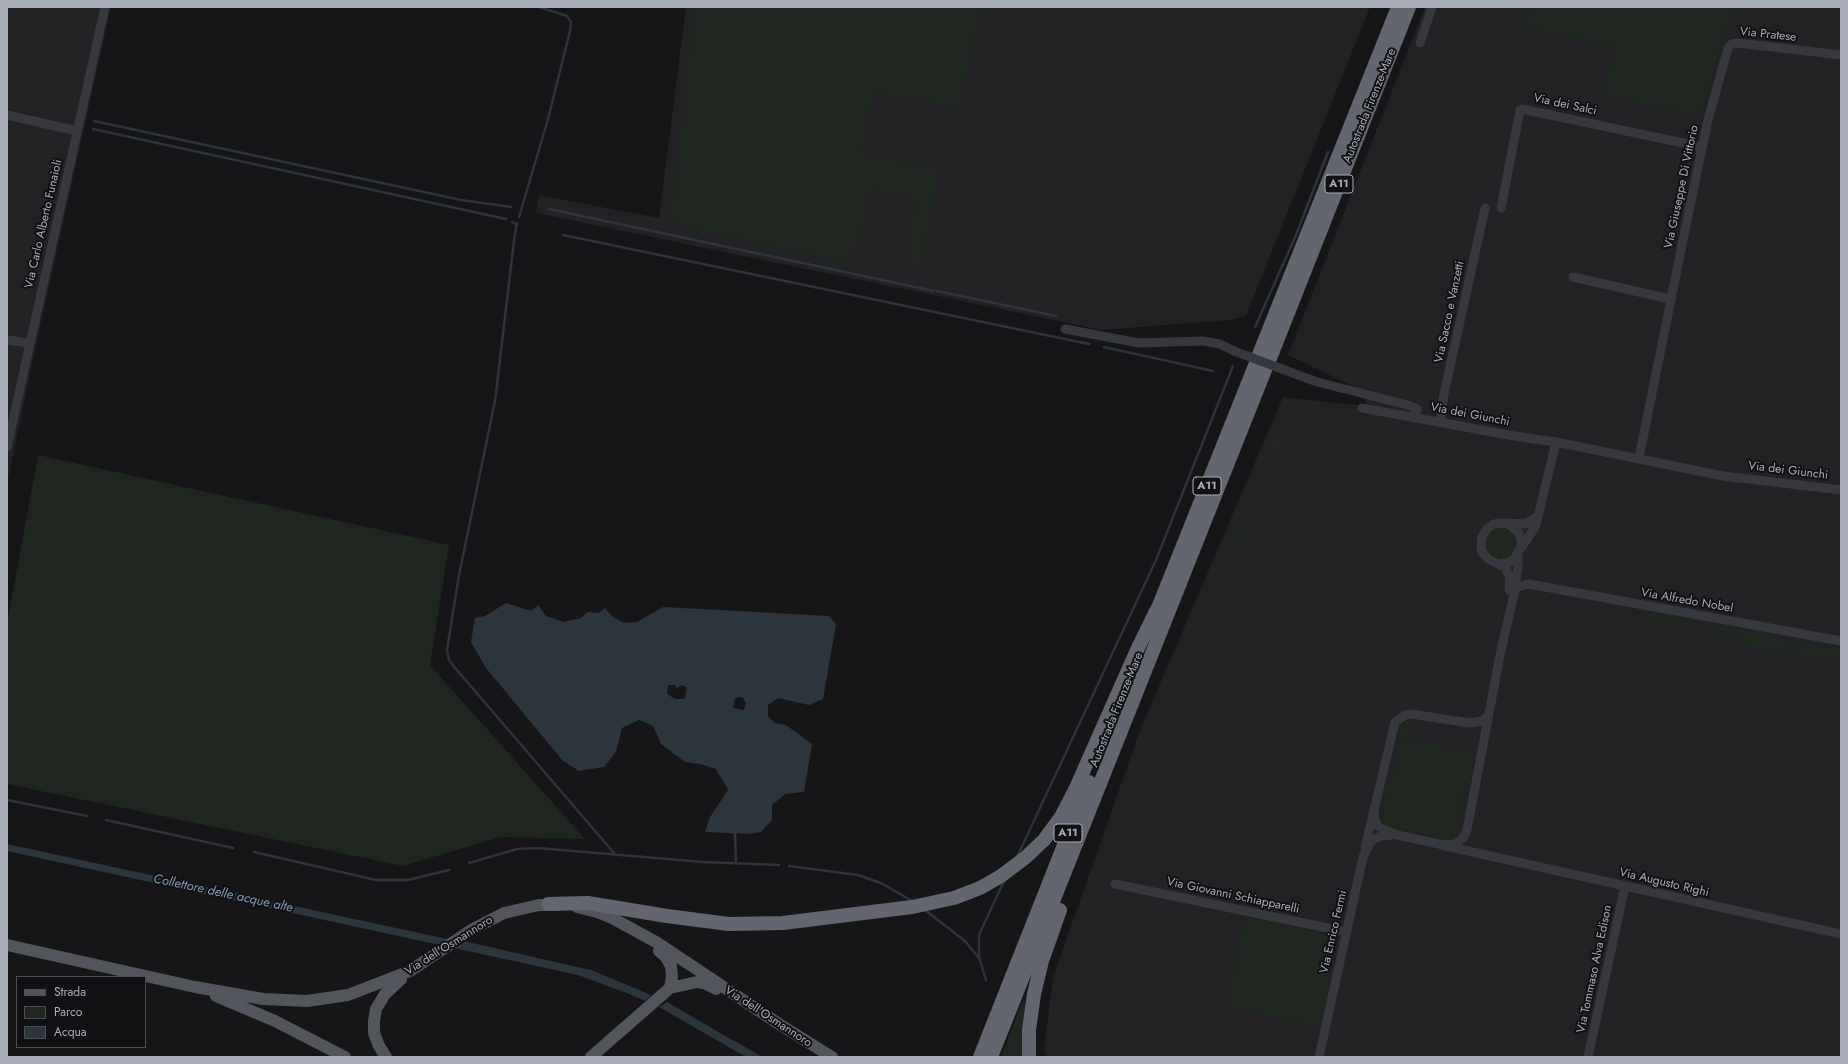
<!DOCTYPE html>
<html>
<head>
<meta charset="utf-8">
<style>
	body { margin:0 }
	#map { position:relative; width:1848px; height:1064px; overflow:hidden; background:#161618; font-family:Jost,sans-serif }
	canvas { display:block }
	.frame { position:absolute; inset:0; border:8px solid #a8adb8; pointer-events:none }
	.legend { position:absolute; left:16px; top:976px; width:130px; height:72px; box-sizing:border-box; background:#111113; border:1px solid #4d4f55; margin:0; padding:5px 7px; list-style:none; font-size:12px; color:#a8adb8 }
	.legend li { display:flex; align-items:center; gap:8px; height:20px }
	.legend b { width:20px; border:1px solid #4d4f55 }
</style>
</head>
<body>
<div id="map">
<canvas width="1848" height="1064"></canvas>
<div class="frame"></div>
<ul class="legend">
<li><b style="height:5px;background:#53555c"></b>Strada</li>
<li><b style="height:11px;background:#1e261f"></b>Parco</li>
<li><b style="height:11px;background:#2c353c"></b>Acqua</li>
</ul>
</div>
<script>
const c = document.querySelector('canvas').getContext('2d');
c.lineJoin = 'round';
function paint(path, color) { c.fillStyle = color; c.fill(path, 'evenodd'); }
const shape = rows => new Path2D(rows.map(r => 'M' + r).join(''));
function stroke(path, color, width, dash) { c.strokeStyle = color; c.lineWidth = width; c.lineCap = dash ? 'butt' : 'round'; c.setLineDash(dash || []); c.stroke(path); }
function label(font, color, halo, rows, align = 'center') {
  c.font = font + ' Jost,sans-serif'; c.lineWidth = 4; c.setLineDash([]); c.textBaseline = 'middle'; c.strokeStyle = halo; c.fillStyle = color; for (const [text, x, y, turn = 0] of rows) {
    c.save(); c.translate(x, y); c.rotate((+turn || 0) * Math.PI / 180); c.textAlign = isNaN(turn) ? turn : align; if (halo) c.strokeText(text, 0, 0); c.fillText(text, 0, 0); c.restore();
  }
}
paint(shape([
	[7,7,111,7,32,364,7,484],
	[686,7,1370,7,1246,316,1230,320,1102,330,536,213,539,195,659,218],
	[1425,7,1529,7,1524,28,1613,47,1701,116,1732,7,1841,7,1841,1057,1046,1057,1044,1049,1053,977,1141,728,1283,397,1365,406,1367,393,1288,355]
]), '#222225');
paint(shape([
	[695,7,980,7,960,108,874,93,861,153,940,169,922,257,914,268,910,269,906,252,916,200,870,189,859,242,848,253,844,262,689,227,677,221,672,212,673,197],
	[1529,7,1732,7,1701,116,1604,95,1613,47,1524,28],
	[1284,418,1278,456,1268,455,1281,419],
	[38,455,449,545,430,665,585,839,501,837,403,866,7,784,7,624],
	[1255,491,1251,523,1243,522],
	'1485 544a16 16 0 1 1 32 0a16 16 0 1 1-32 0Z',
	[1238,530,1249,531,1247,541,1235,539],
	[1497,568,1503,571,1506,577,1506,584,1495,582],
	[1646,613,1788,637,1785,653,1739,645,1741,635,1645,620],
	[1799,641,1841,648,1841,662,1797,655],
	[1407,721,1411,721,1409,739,1475,752,1470,784,1464,790,1457,826,1461,828,1460,834,1452,840,1387,826,1382,821,1385,806,1383,805,1390,776,1395,773,1402,739,1397,737,1399,728],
	[1245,917,1333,935,1338,941,1319,1027,1225,1007],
	[1023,1000,1026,1003,1025,1057,1001,1057]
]), '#1e261f');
paint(shape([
	[506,603,531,611,538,605,546,616,564,622,581,618,588,612,599,613,605,608,613,617,624,623,637,622,663,607,829,616,836,624,823,699,809,705,778,698,768,705,768,716,774,723,786,725,812,744,804,792,785,794,772,805,772,820,761,832,749,834,705,832,710,817,728,790,716,769,700,764,685,762,661,744,653,726,639,720,622,728,616,752,604,767,579,771,563,761,486,668,471,642,475,618,485,616],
	[668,685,675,685,677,688,681,685,687,687,685,699,675,699,667,694],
	[742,697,746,703,744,710,733,708,735,698],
	[7,844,447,939,468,942,573,966,591,970,651,995,645,1001,629,994,578,975,7,851],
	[667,1002,727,1037,763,1057,746,1057,659,1007]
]), '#2c353c');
stroke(shape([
	[94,121,461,200,511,207],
	[93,129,506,219],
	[549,209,934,291],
	[519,217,548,119,570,31,571,22,567,16,539,7],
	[512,222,517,225],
	[517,223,515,233,495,401,459,575,447,650,449,660,456,669,614,853],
	[563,235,1089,344],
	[937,291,1056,316],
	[1255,327,1296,235,1328,152],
	[1104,347,1213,371],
	[7,800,87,816],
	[106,820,233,848],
	[735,833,736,863],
	[254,852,376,880,408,880,449,870],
	[1017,857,1156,560,1233,366],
	[469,863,517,849,538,848,703,862,779,865],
	[789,866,858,875,881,883,914,902],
	[925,910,965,941,978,957],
	[986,980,979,957,979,935,1004,881]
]), '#2c353c', 2.5);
stroke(shape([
	[1420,43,1432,7],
	[7,115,77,131],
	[1501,208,1520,110,1522,109,1702,147],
	[1573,277,1670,299],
	[1065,329,1139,343,1203,341,1220,344,1234,351],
	[7,340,29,343],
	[1282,369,1317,382,1408,405,1417,409,1414,417],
	[1362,408,1514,436,1556,442,1723,476,1841,490],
	[1440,422,1444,394,1485,208],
	[7,447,105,7],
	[1639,458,1687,220,1708,120,1728,48,1732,44,1738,43,1841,55],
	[1509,523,1525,524,1537,517],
	[1522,547,1536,525,1556,442],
	[1499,564,1507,563,1514,560,1521,547,1521,538,1518,532,1510,525,1504,523,1494,524,1487,529,1482,537,1481,546,1482,552,1488,559,1506,568,1510,579,1509,590],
	[1514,592,1518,587,1529,584,1841,641],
	[1374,812,1375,820,1379,827,1397,835,1444,845,1455,844,1463,838,1467,830,1500,655,1514,594,1518,566,1518,556],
	[1441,845,1841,934],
	[1365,848,1395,722,1405,715,1412,714,1469,723,1482,721,1488,716],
	[1115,884,1347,932],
	[1319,1057,1363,857,1370,843,1373,840,1381,836,1392,835],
	[1588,1057,1625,886]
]), '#37383d', 9);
stroke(shape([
	[577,907,597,912,612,918,656,942,779,1024,832,1057],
	[7,945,195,987,263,999,307,1001,348,995,410,971,473,929,504,913,539,905,557,905],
	[659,951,666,957,671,966,672,976,670,988],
	[216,996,275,1021,345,1057],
	[386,1057,379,1046,374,1033,374,1021,376,1009,385,994,401,979],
	[591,1057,670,988,697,982,704,983,716,989]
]), '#53555c', 12);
stroke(shape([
	[1258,357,1398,7],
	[1269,361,1409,7],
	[1154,618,1256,363],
	[548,904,588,903,667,916,729,924,783,923,912,907,954,898,980,888,1001,876,1026,857,1044,840,1061,817,1075,790,1137,650,1157,609],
	[980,1057,1089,782],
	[991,1057,1265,370],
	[1029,1057,1029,1030,1034,994,1042,961,1060,910]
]), '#63666e', 14);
stroke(shape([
	[1234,351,1282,369]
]), '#37383d', 9);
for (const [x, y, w] of [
	[1339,184,28],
	[1207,486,28],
	[1068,833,28]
]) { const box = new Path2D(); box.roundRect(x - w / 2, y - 9, w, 18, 3); c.fillStyle = '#111113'; c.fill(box); stroke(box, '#a8adb8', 1); }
label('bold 11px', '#a8adb8', null, [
	["A11",1339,184],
	["A11",1207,486],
	["A11",1068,833]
]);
label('12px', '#a8adb8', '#111113', [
	["Via Pratese",1768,35,6],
	["Via dei Salci",1565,105,12],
	["Autostrada Firenze-Mare",1370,106,-68],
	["Via Giuseppe Di Vittorio",1682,187,-78],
	["Via Carlo Alberto Funaioli",44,224,-77],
	["Via Sacco e Vanzetti",1450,312,-78],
	["Via dei Giunchi",1470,415,11],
	["Via dei Giunchi",1788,471,7],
	["Via Alfredo Nobel",1687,601,10],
	["Autostrada Firenze-Mare",1117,710,-68],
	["Via Augusto Righi",1664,883,13],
	["Via Giovanni Schiapparelli",1233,896,12],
	["Via Enrico Fermi",1334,932,-77],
	["Via dell'Osmannoro",449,946,-32],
	["Via Tommaso Alva Edison",1595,969,-78],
	["Via dell'Osmannoro",768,1017,33]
]);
label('italic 13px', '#7f9bb3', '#111113', [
	["Collettore delle acque alte",223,894,12]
]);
</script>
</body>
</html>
